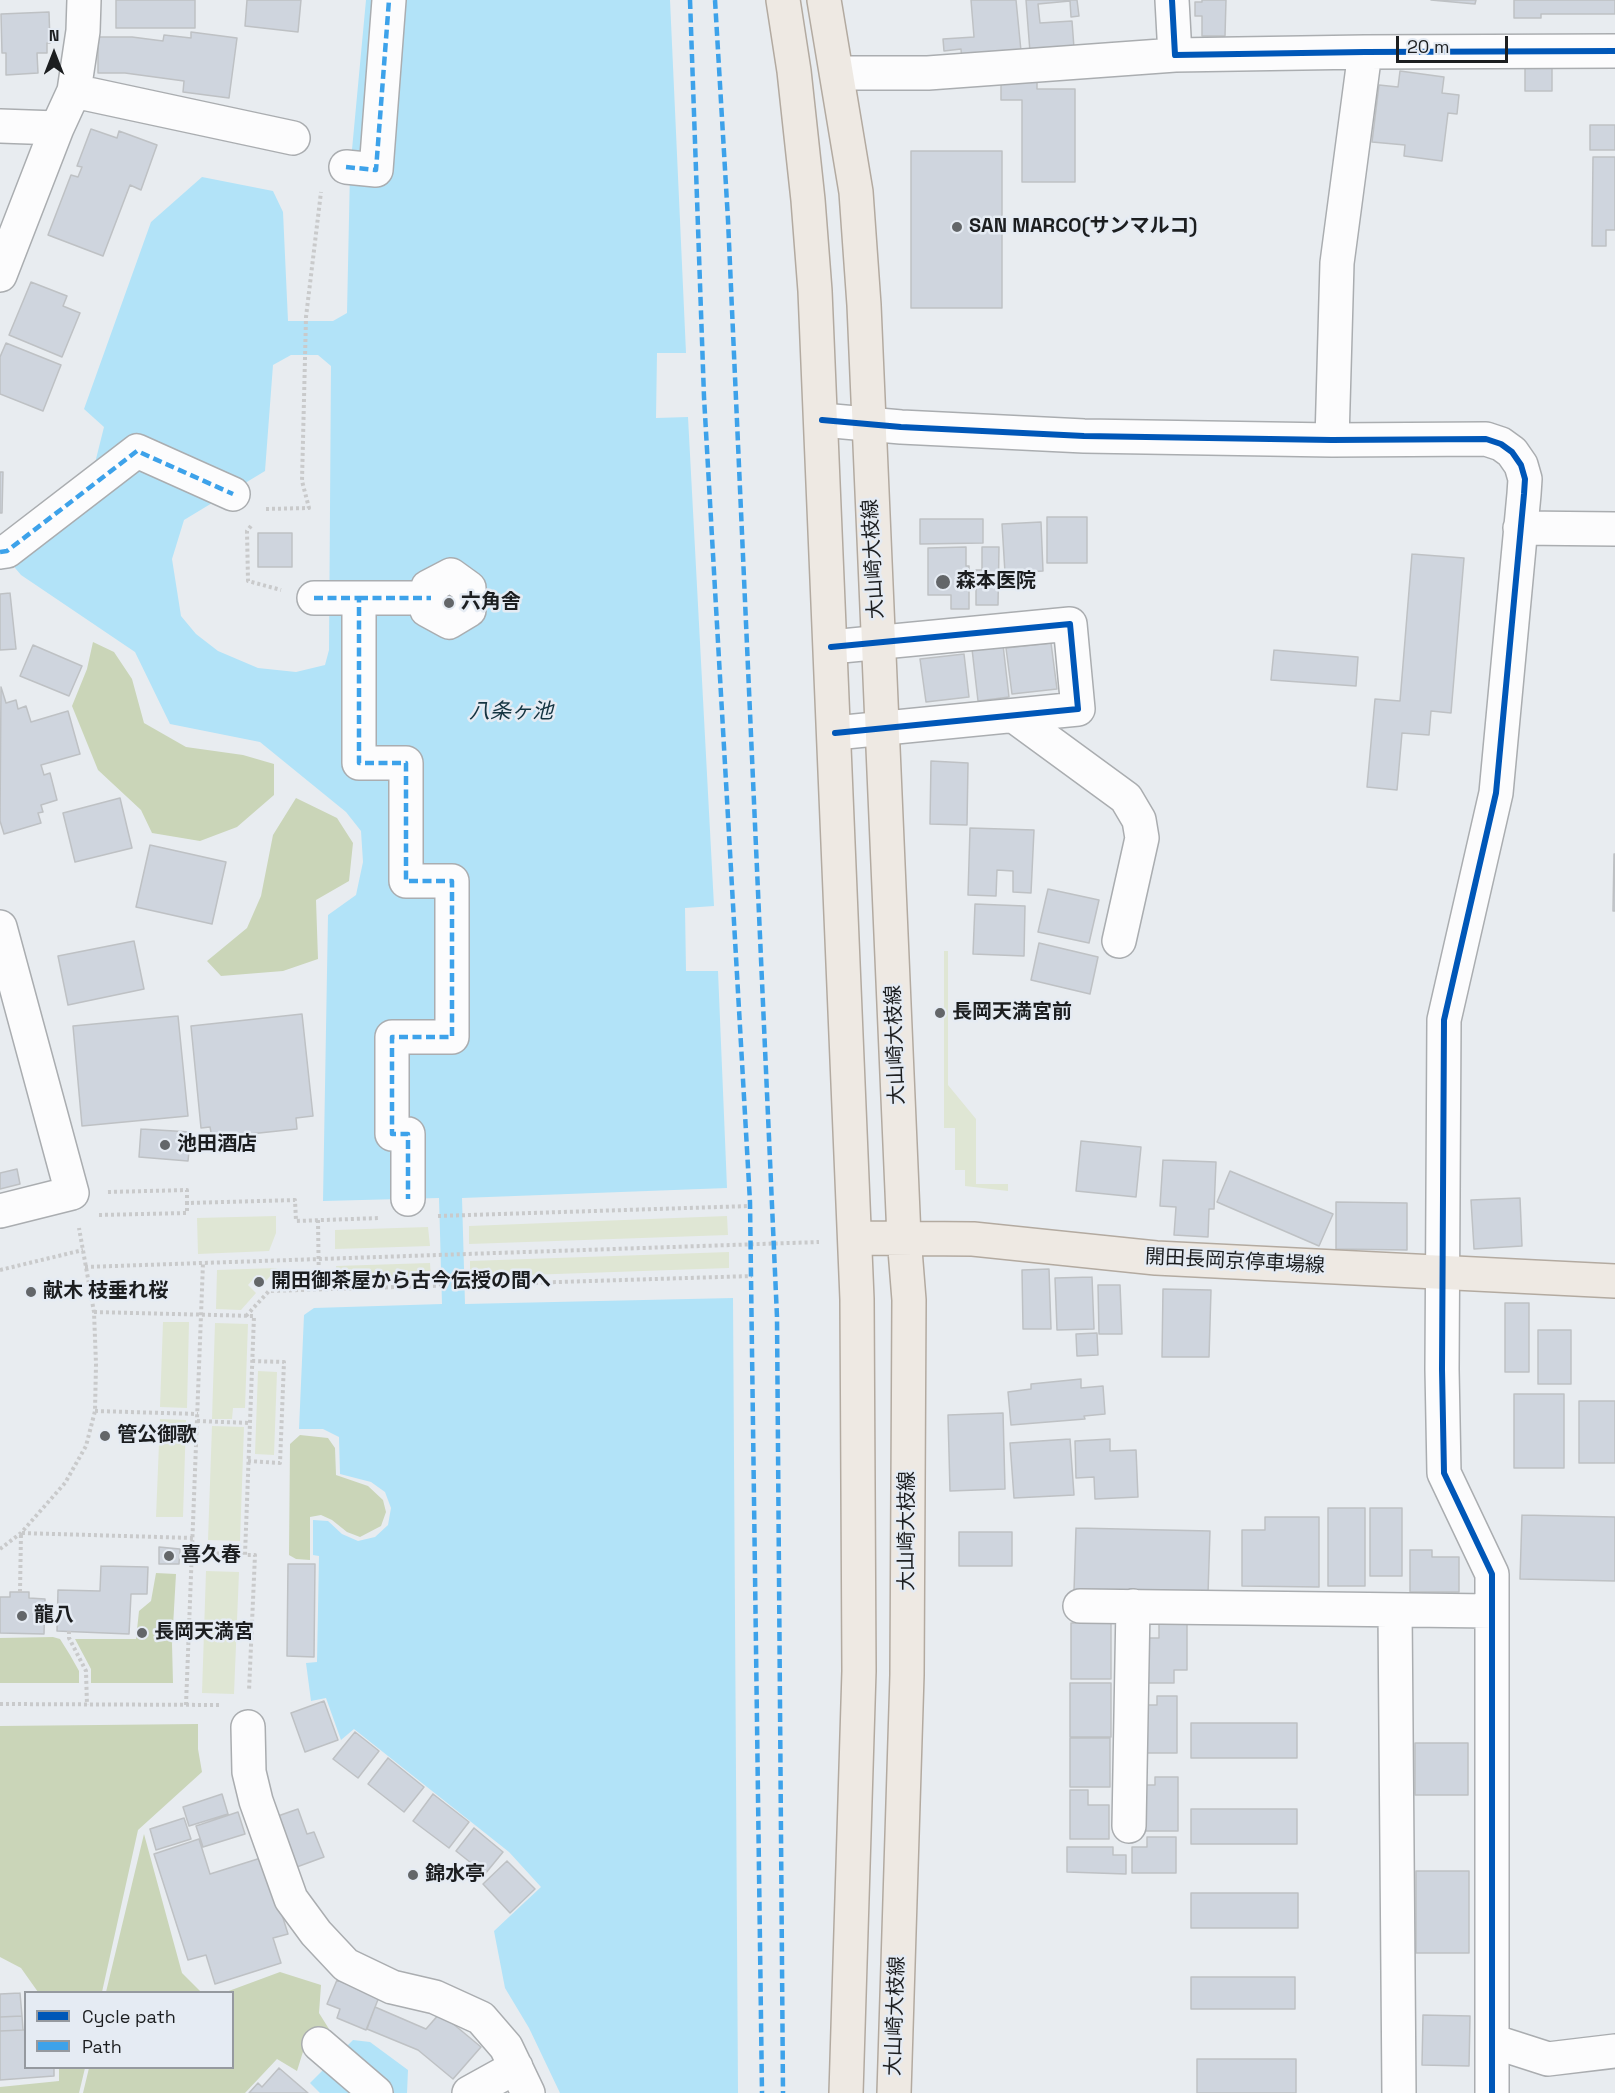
<!DOCTYPE html>
<html>
<head>
<meta charset="utf-8">
<style>
	body { margin:0 }
	#map { position:relative; width:1615px; height:2093px; overflow:hidden; background:#e8ecf0; font-family:"Space Grotesk",sans-serif }
	canvas { display:block }
	.legend { position:absolute; left:24px; top:1991px; width:210px; height:78px; box-sizing:border-box; background:#e5ebf3; border:2px solid #95999f; margin:0; padding:8px 10px; list-style:none; font-size:18px; color:#1c1e20 }
	.legend li { display:flex; align-items:center; gap:12px; height:30px }
	.legend b { width:30px; border:2px solid #95999f }
	.north { position:absolute; left:24px; top:24px; width:60px; height:60px; -webkit-text-stroke:4px #e5ebf3; paint-order:stroke; rotate:0deg; font-size:16px; font-weight:700; line-height:24px; text-align:center; color:#1c1e20 }
	.north::after { content:''; display:block; margin:auto; width:21px; height:27px; background:#1c1e20; clip-path:polygon(50% 0,100% 100%,50% 72%,0 100%) }
	.scale { position:absolute; left:1396px; top:36px; width:112px; height:27px; box-sizing:border-box; border:3px solid #1c1e20; border-top:0; padding-left:8px; font-size:18px; line-height:21px; white-space:nowrap; color:#1c1e20; -webkit-text-stroke:4px #e5ebf3; paint-order:stroke }
</style>
</head>
<body>
<div id="map">
<canvas width="1615" height="2093"></canvas>
<ul class="legend">
<li><b style="height:8px;background:#0057b8"></b>Cycle path</li>
<li><b style="height:8px;background:#3da2ea"></b>Path</li>
</ul>
<div class="north">N</div>
<div class="scale">20 m</div>
</div>
<script>
const c = document.querySelector('canvas').getContext('2d');
c.lineJoin = 'round';
function paint(path, color) { c.fillStyle = color; c.fill(path, 'evenodd'); }
const shape = rows => new Path2D(rows.map(r => 'M' + r).join(''));
function stroke(path, color, width, dash) { c.strokeStyle = color; c.lineWidth = width; c.lineCap = dash ? 'butt' : 'round'; c.setLineDash(dash || []); c.stroke(path); }
function label(font, color, halo, rows, align = 'center') {
  c.font = font + ' "Space Grotesk","Noto Sans JP",sans-serif'; c.lineWidth = 5; c.setLineDash([]); c.textBaseline = 'middle'; c.strokeStyle = halo; c.fillStyle = color; for (const [text, x, y, turn = 0] of rows) {
    c.save(); c.translate(x, y); c.rotate((+turn || 0) * Math.PI / 180); c.textAlign = isNaN(turn) ? turn : align; if (halo) c.strokeText(text, 0, 0); c.fillText(text, 0, 0); c.restore();
  }
}
paint(shape([
	[944,951,948,951,948,1085,976,1119,976,1184,1008,1184,1008,1191,965,1186,965,1170,955,1170,955,1128,944,1128],
	[276,1216,276,1233,269,1251,198,1254,197,1218],
	[727,1216,728,1235,469,1244,469,1226],
	[428,1227,430,1246,335,1249,335,1230],
	[729,1252,729,1268,470,1277,470,1261],
	[430,1263,431,1278,337,1282,336,1266],
	[277,1268,265,1282,257,1275,248,1285,256,1293,241,1310,216,1309,217,1270],
	[163,1322,189,1322,187,1408,160,1407],
	[215,1323,248,1324,245,1408,233,1408,232,1419,212,1419],
	[258,1371,277,1372,274,1455,255,1454],
	[160,1419,186,1420,183,1517,156,1517],
	[212,1426,244,1427,240,1541,208,1540],
	[206,1571,239,1572,234,1694,202,1693]
]), '#dfe6d4');
paint(shape([
	[93,642,114,652,132,679,144,723,186,747,243,755,274,764,274,795,237,827,200,841,152,833,141,810,98,770,72,706,87,669],
	[296,798,337,818,353,843,349,881,316,900,318,959,283,971,221,976,207,961,247,928,261,896,273,835],
	[300,1435,328,1438,335,1448,336,1475,368,1486,383,1500,386,1512,381,1526,360,1537,347,1532,332,1520,321,1515,310,1517,310,1560,296,1559,289,1555,290,1444],
	[156,1573,176,1574,172,1644,173,1683,91,1683,91,1669,75,1639,136,1639,139,1611,151,1601],
	[53,1637,60,1639,70,1655,79,1671,79,1683,0,1683,0,1638],
	[198,1724,198,1749,202,1772,138,1830,102,1992,38,1992,21,1968,0,1957,0,1726],
	[144,1834,182,1973,201,1992,106,1992],
	[280,1972,321,1985,319,2013,329,2029,316,2032,306,2042,297,2071,277,2059,245,2093,83,2093,89,2068,232,2068,232,1992,226,1992],
	[59,2068,85,2068,79,2093,0,2093,0,2087,59,2081]
]), '#cad5b8');
paint(shape([
	[366,0,670,0,686,353,657,353,656,418,688,417,714,906,685,908,686,971,718,971,727,1188,462,1198,465,1304,733,1298,738,2093,560,2093,529,2028,505,1988,494,1931,541,1887,509,1852,354,1729,341,1740,326,1698,311,1701,306,1663,317,1662,319,1556,313,1555,313,1520,328,1521,342,1534,358,1541,375,1537,388,1525,391,1508,385,1492,371,1482,340,1474,339,1437,323,1429,299,1429,304,1315,314,1308,442,1304,439,1198,323,1201,328,915,356,895,363,862,361,831,346,812,260,742,170,724,135,652,21,575,0,550,91,479,104,427,84,409,151,222,202,177,273,191,283,212,288,321,333,321,347,313,350,171],
	[291,355,318,355,331,366,329,650,325,665,296,672,258,668,218,651,196,634,181,616,172,559,184,520,265,471,273,365],
	[353,2040,370,2042,408,2070,407,2093,320,2093,310,2083]
]), '#b2e3f8');
const building = shape([
	[116,0,195,0,195,28,116,28,116,0],
	[247,0,301,0,298,32,245,26,247,0],
	[971,0,1016,0,1021,51,962,62,961,49,944,51,943,39,974,37,971,0],
	[1026,0,1077,0,1079,16,1071,17,1070,1,1038,4,1040,23,1072,21,1074,48,1030,52,1026,0],
	[1202,0,1226,0,1225,36,1202,36,1202,16,1195,16,1195,2,1202,2,1202,0],
	[1431,0,1476,0,1475,4,1431,0],
	[1514,0,1615,0,1615,14,1541,14,1541,18,1514,18,1514,0],
	[49,12,50,43,47,43,47,53,37,53,38,73,6,75,6,53,2,53,1,14,49,12],
	[191,32,237,38,229,98,183,92,184,81,125,73,98,73,98,37,132,37,163,41,164,35,191,38,191,32],
	[1525,64,1552,64,1552,91,1525,91,1525,64],
	[1400,71,1444,77,1442,93,1459,95,1457,114,1448,113,1442,161,1404,156,1405,145,1372,142,1379,85,1398,87,1400,71],
	[1001,78,1037,78,1037,89,1075,89,1075,182,1022,182,1022,100,1001,100,1001,78],
	[1590,125,1615,125,1615,150,1590,150,1590,125],
	[91,129,117,138,119,131,157,145,141,190,130,185,103,256,48,235,71,175,78,177,82,167,77,166,91,129],
	[911,151,1002,151,1002,308,911,308,911,151],
	[1593,157,1615,157,1615,230,1606,230,1606,246,1592,246,1593,157],
	[31,282,67,296,63,306,80,313,62,357,9,335,31,282],
	[6,343,61,365,43,411,0,394,0,357,6,343],
	[0,472,3,472,2,513,0,513,0,472],
	[1047,517,1087,517,1087,563,1047,563,1047,517],
	[920,519,983,519,983,543,920,544,920,519],
	[1041,522,1043,571,1005,573,1002,524,1041,522],
	[258,533,292,533,292,567,258,567,258,533],
	[966,547,966,566,969,566,969,609,951,609,951,595,928,595,928,548,966,547],
	[982,547,999,547,998,605,976,605,976,570,982,570,982,547],
	[1412,554,1464,558,1451,713,1431,711,1429,735,1402,733,1397,790,1367,787,1375,699,1400,701,1412,554],
	[10,593,16,649,0,650,0,594,10,593],
	[1051,643,1057,689,1012,694,1006,648,1051,643],
	[33,645,82,666,69,696,20,676,33,645],
	[1003,645,1009,697,978,701,972,649,1003,645],
	[1274,650,1358,657,1356,686,1271,680,1274,650],
	[964,654,969,697,926,702,920,659,964,654],
	[1,687,6,703,16,700,18,709,26,706,31,722,68,711,80,754,41,765,44,775,50,773,57,800,41,805,43,812,38,813,41,823,4,834,0,821,1,687],
	[931,761,968,763,967,825,930,824,931,761],
	[120,798,132,848,75,862,63,813,120,798],
	[970,828,1034,830,1031,893,1013,892,1013,871,997,870,996,896,968,895,970,828],
	[150,845,226,862,212,924,136,907,150,845],
	[1614,854,1615,854,1615,911,1613,911,1614,854],
	[1048,889,1099,900,1089,943,1038,932,1048,889],
	[975,904,1025,906,1024,956,973,954,975,904],
	[134,941,144,989,68,1005,58,956,134,941],
	[1039,943,1098,957,1090,994,1031,980,1039,943],
	[302,1014,313,1116,296,1118,297,1129,212,1138,210,1127,201,1128,191,1026,302,1014],
	[178,1016,188,1116,82,1126,73,1026,178,1016],
	[141,1129,191,1132,188,1161,139,1157,141,1129],
	[1081,1141,1141,1147,1136,1197,1076,1191,1081,1141],
	[1163,1160,1216,1162,1214,1209,1209,1209,1208,1237,1174,1235,1176,1207,1160,1206,1163,1160],
	[17,1169,20,1184,0,1189,0,1173,17,1169],
	[1230,1171,1333,1214,1319,1246,1217,1202,1230,1171],
	[1520,1198,1522,1246,1474,1249,1471,1200,1520,1198],
	[1336,1202,1407,1203,1407,1250,1336,1249,1336,1202],
	[1049,1269,1051,1329,1023,1329,1022,1270,1049,1269],
	[1092,1277,1094,1329,1057,1330,1055,1278,1092,1277],
	[1098,1285,1120,1285,1122,1334,1099,1334,1098,1285],
	[1163,1289,1211,1290,1209,1357,1162,1357,1163,1289],
	[1505,1303,1529,1303,1529,1372,1505,1372,1505,1303],
	[1538,1330,1571,1330,1571,1384,1538,1384,1538,1330],
	[1097,1333,1098,1355,1077,1356,1076,1334,1097,1333],
	[1081,1379,1081,1388,1103,1386,1105,1414,1084,1416,1085,1419,1011,1425,1008,1392,1031,1389,1031,1384,1081,1379],
	[1514,1394,1564,1394,1564,1468,1514,1468,1514,1394],
	[1579,1401,1615,1401,1615,1463,1579,1463,1579,1401],
	[1003,1413,1005,1489,950,1491,948,1415,1003,1413],
	[1070,1439,1074,1495,1014,1498,1010,1443,1070,1439],
	[1110,1439,1110,1451,1136,1450,1138,1497,1095,1499,1094,1477,1076,1478,1075,1441,1110,1439],
	[1328,1508,1365,1508,1365,1586,1328,1586,1328,1508],
	[1370,1508,1402,1508,1402,1576,1370,1576,1370,1508],
	[1522,1515,1615,1517,1615,1581,1520,1579,1522,1515],
	[1265,1517,1319,1517,1319,1587,1242,1586,1242,1530,1265,1530,1265,1517],
	[1076,1528,1210,1531,1208,1594,1074,1591,1076,1528],
	[959,1532,1012,1532,1012,1566,959,1566,959,1532],
	[159,1547,180,1549,179,1564,159,1564,159,1547],
	[1410,1550,1432,1550,1432,1557,1459,1557,1459,1592,1410,1592,1410,1550],
	[288,1564,315,1564,314,1657,287,1656,288,1564],
	[101,1566,148,1567,147,1594,131,1594,129,1634,57,1631,58,1590,100,1591,101,1566],
	[10,1592,29,1592,29,1598,45,1599,44,1634,0,1633,0,1597,10,1597,10,1592],
	[1071,1623,1111,1623,1111,1679,1071,1679,1071,1623],
	[1159,1624,1187,1624,1187,1670,1174,1670,1174,1683,1147,1683,1147,1638,1159,1638,1159,1624],
	[1070,1683,1111,1683,1111,1737,1070,1737,1070,1683],
	[1157,1696,1177,1696,1177,1753,1147,1753,1147,1705,1157,1705,1157,1696],
	[324,1701,338,1740,305,1752,291,1713,324,1701],
	[1191,1723,1297,1723,1297,1758,1191,1758,1191,1723],
	[355,1732,379,1751,358,1778,333,1759,355,1732],
	[1070,1738,1110,1738,1110,1787,1070,1787,1070,1738],
	[1415,1743,1468,1743,1468,1795,1415,1795,1415,1743],
	[388,1758,424,1787,404,1812,368,1784,388,1758],
	[1155,1777,1178,1777,1178,1831,1145,1831,1145,1785,1155,1785,1155,1777],
	[1070,1790,1088,1790,1088,1805,1109,1805,1109,1839,1070,1839,1070,1790],
	[222,1794,228,1814,189,1826,183,1807,222,1794],
	[433,1794,469,1822,449,1848,413,1821,433,1794],
	[298,1809,307,1834,314,1832,324,1857,294,1868,275,1817,298,1809],
	[1191,1809,1297,1809,1297,1844,1191,1844,1191,1809],
	[238,1812,245,1834,203,1847,196,1826,238,1812],
	[184,1818,191,1839,156,1850,150,1829,184,1818],
	[474,1828,503,1852,485,1874,456,1851,474,1828],
	[1147,1837,1176,1837,1176,1873,1132,1873,1132,1847,1147,1847,1147,1837],
	[199,1839,210,1874,264,1857,288,1934,273,1938,281,1963,215,1984,206,1955,188,1960,154,1854,199,1839],
	[1067,1847,1113,1847,1113,1855,1126,1855,1126,1874,1067,1872,1067,1847],
	[507,1861,535,1889,510,1913,483,1884,507,1861],
	[1416,1871,1469,1871,1469,1953,1416,1953,1416,1871],
	[1191,1893,1298,1893,1298,1928,1191,1928,1191,1893],
	[1191,1977,1295,1977,1295,2009,1191,2009,1191,1977],
	[337,1980,379,1997,366,2030,337,2018,340,2009,327,2004,337,1980],
	[20,1993,22,2016,0,2017,0,1994,20,1993],
	[375,2007,426,2029,440,2013,481,2047,453,2079,418,2050,367,2029,375,2007],
	[1423,2015,1470,2016,1469,2066,1422,2065,1423,2015],
	[22,2016,23,2030,0,2031,0,2017,22,2016],
	[23,2030,26,2030,26,2068,54,2068,54,2076,0,2080,0,2031,23,2030],
	[1197,2059,1296,2059,1296,2093,1197,2093,1197,2059],
	[279,2068,308,2093,249,2093,258,2083,262,2087,279,2068]
]);
paint(building, '#cfd5de');
stroke(building, '#bec1c4', 1.5);
const minor = shape([
	[1172,0,1175,55,1365,52,1615,51],
	[837,73,928,73,1175,55],
	[74,91,293,138],
	[0,126,57,128],
	[346,167,376,170,389,0],
	[0,275,57,128,74,91,83,31,84,0],
	[822,420,901,427,1084,436,1332,440,1486,439,1501,444,1512,452,1521,465,1525,479,1524,494,1496,793,1444,1020,1442,1369,1444,1473,1492,1574,1492,2093],
	[1332,440,1337,263,1365,52],
	[1520,528,1615,529],
	[0,552,7,551,137,451,233,494],
	[451,575,469,588,469,610,449,622,427,610,428,587,451,575],
	[314,598,359,598,359,763,406,763,406,881,452,881,452,1037,392,1037,392,1134,408,1134,408,1199],
	[359,598,431,598],
	[831,647,1070,624,1078,709,835,733],
	[1014,716,1126,798,1139,820,1142,838,1119,941],
	[0,927,72,1193,0,1211],
	[1080,1606,1491,1611],
	[1395,1610,1399,2093],
	[248,1727,249,1772,256,1801,291,1899,316,1933,346,1965,392,1987,435,1997,481,2018,506,2047,528,2093],
	[1129,1826,1133,1606],
	[1492,2041,1548,2059,1615,2051],
	[319,2044,376,2093],
	[469,2093,516,2067]
]);
const major = shape([
	[783,0,794,71,808,200,815,291,857,1299,859,1671,846,2093],
	[824,0,856,192,864,305,904,1237,909,1300,907,1675,894,2093],
	[855,1238,973,1239,1156,1258,1615,1281]
]);
stroke(minor, '#aaadb0', 36);
stroke(major, '#b3aaa0', 36);
stroke(shape([
	[266,509,309,508,302,481,306,317,321,192],
	[251,526,247,531,248,581,281,590],
	[108,1192,187,1190,187,1203,295,1200,296,1221,380,1218],
	[99,1215,187,1213,187,1203],
	[438,1216,750,1206],
	[318,1220,319,1289],
	[85,1267,819,1242],
	[0,1270,83,1250],
	[94,1312,254,1316,245,1555,255,1555,249,1691],
	[246,1316,269,1291,752,1276],
	[95,1411,198,1414],
	[197,1421,250,1423],
	[248,1461,280,1463,284,1362,252,1361],
	[0,1549,21,1533,65,1483,86,1446,95,1411,96,1364,94,1312,79,1228],
	[192,1552,245,1555],
	[20,1592,21,1533,193,1538],
	[69,1631,69,1638,86,1671,87,1705],
	[0,1704,221,1705],
	[186,1705,203,1263]
]), '#c9cacb', 4, [3, 3]);
stroke(minor, '#fcfcfd', 33);
stroke(major, '#eee9e3', 33);
stroke(shape([
	[690,0,704,397,750,1202,762,2093],
	[715,0,728,220,777,1317,783,2093],
	[346,167,376,170,389,0],
	[0,552,7,551,137,451,233,494],
	[314,598,359,598,359,763,406,763,406,881,452,881,452,1037,392,1037,392,1134,408,1134,408,1199],
	[359,598,431,598]
]), '#3da2ea', 4.5, [9, 4.5]);
stroke(shape([
	[1172,0,1175,55,1365,52,1615,51],
	[822,420,901,427,1084,436,1332,440,1486,439,1501,444,1512,452,1521,465,1525,479,1524,494,1496,793,1444,1020,1442,1369,1444,1473,1492,1574,1492,2093],
	[831,647,1070,624,1078,709,835,733]
]), '#0057b8', 6);
for (const [x, y, r, color] of [
	[957,227,6,"#636669"],
	[943,582,8,"#636669"],
	[449,603,6,"#636669"],
	[940,1013,6,"#636669"],
	[165,1145,6,"#636669"],
	[259,1282,6,"#636669"],
	[31,1292,6,"#636669"],
	[105,1436,6,"#636669"],
	[169,1556,6,"#636669"],
	[22,1616,6,"#636669"],
	[142,1633,6,"#636669"],
	[413,1875,6,"#636669"]
]) { const dot = new Path2D(); dot.arc(x, y, r, 0, 2 * Math.PI); c.fillStyle = color; c.fill(dot); stroke(dot, '#e5ebf3', 2); }
label('bold 20px', '#1c1e20', '#e5ebf3', [
	["SAN MARCO(サンマルコ)",969,227],
	["森本医院",956,582],
	["六角舎",461,603],
	["長岡天満宮前",952,1013],
	["池田酒店",177,1145],
	["開田御茶屋から古今伝授の間へ",271,1282],
	["献木 枝垂れ桜",43,1292],
	["管公御歌",117,1436],
	["喜久春",181,1556],
	["龍八",34,1616],
	["長岡天満宮",154,1633],
	["錦水亭",425,1875]
], 'left');
label('20px', '#1c1e20', '#e5ebf3', [
	["大山崎大枝線",874,559,-93],
	["大山崎大枝線",896,1045,-92],
	["開田長岡京停車場線",1235,1262,3],
	["大山崎大枝線",908,1531,-90],
	["大山崎大枝線",896,2016,-88]
]);
label('italic 21px', '#143441', '#e5ebf3', [
	["八条ヶ池",511,712]
]);
</script>
</body>
</html>
